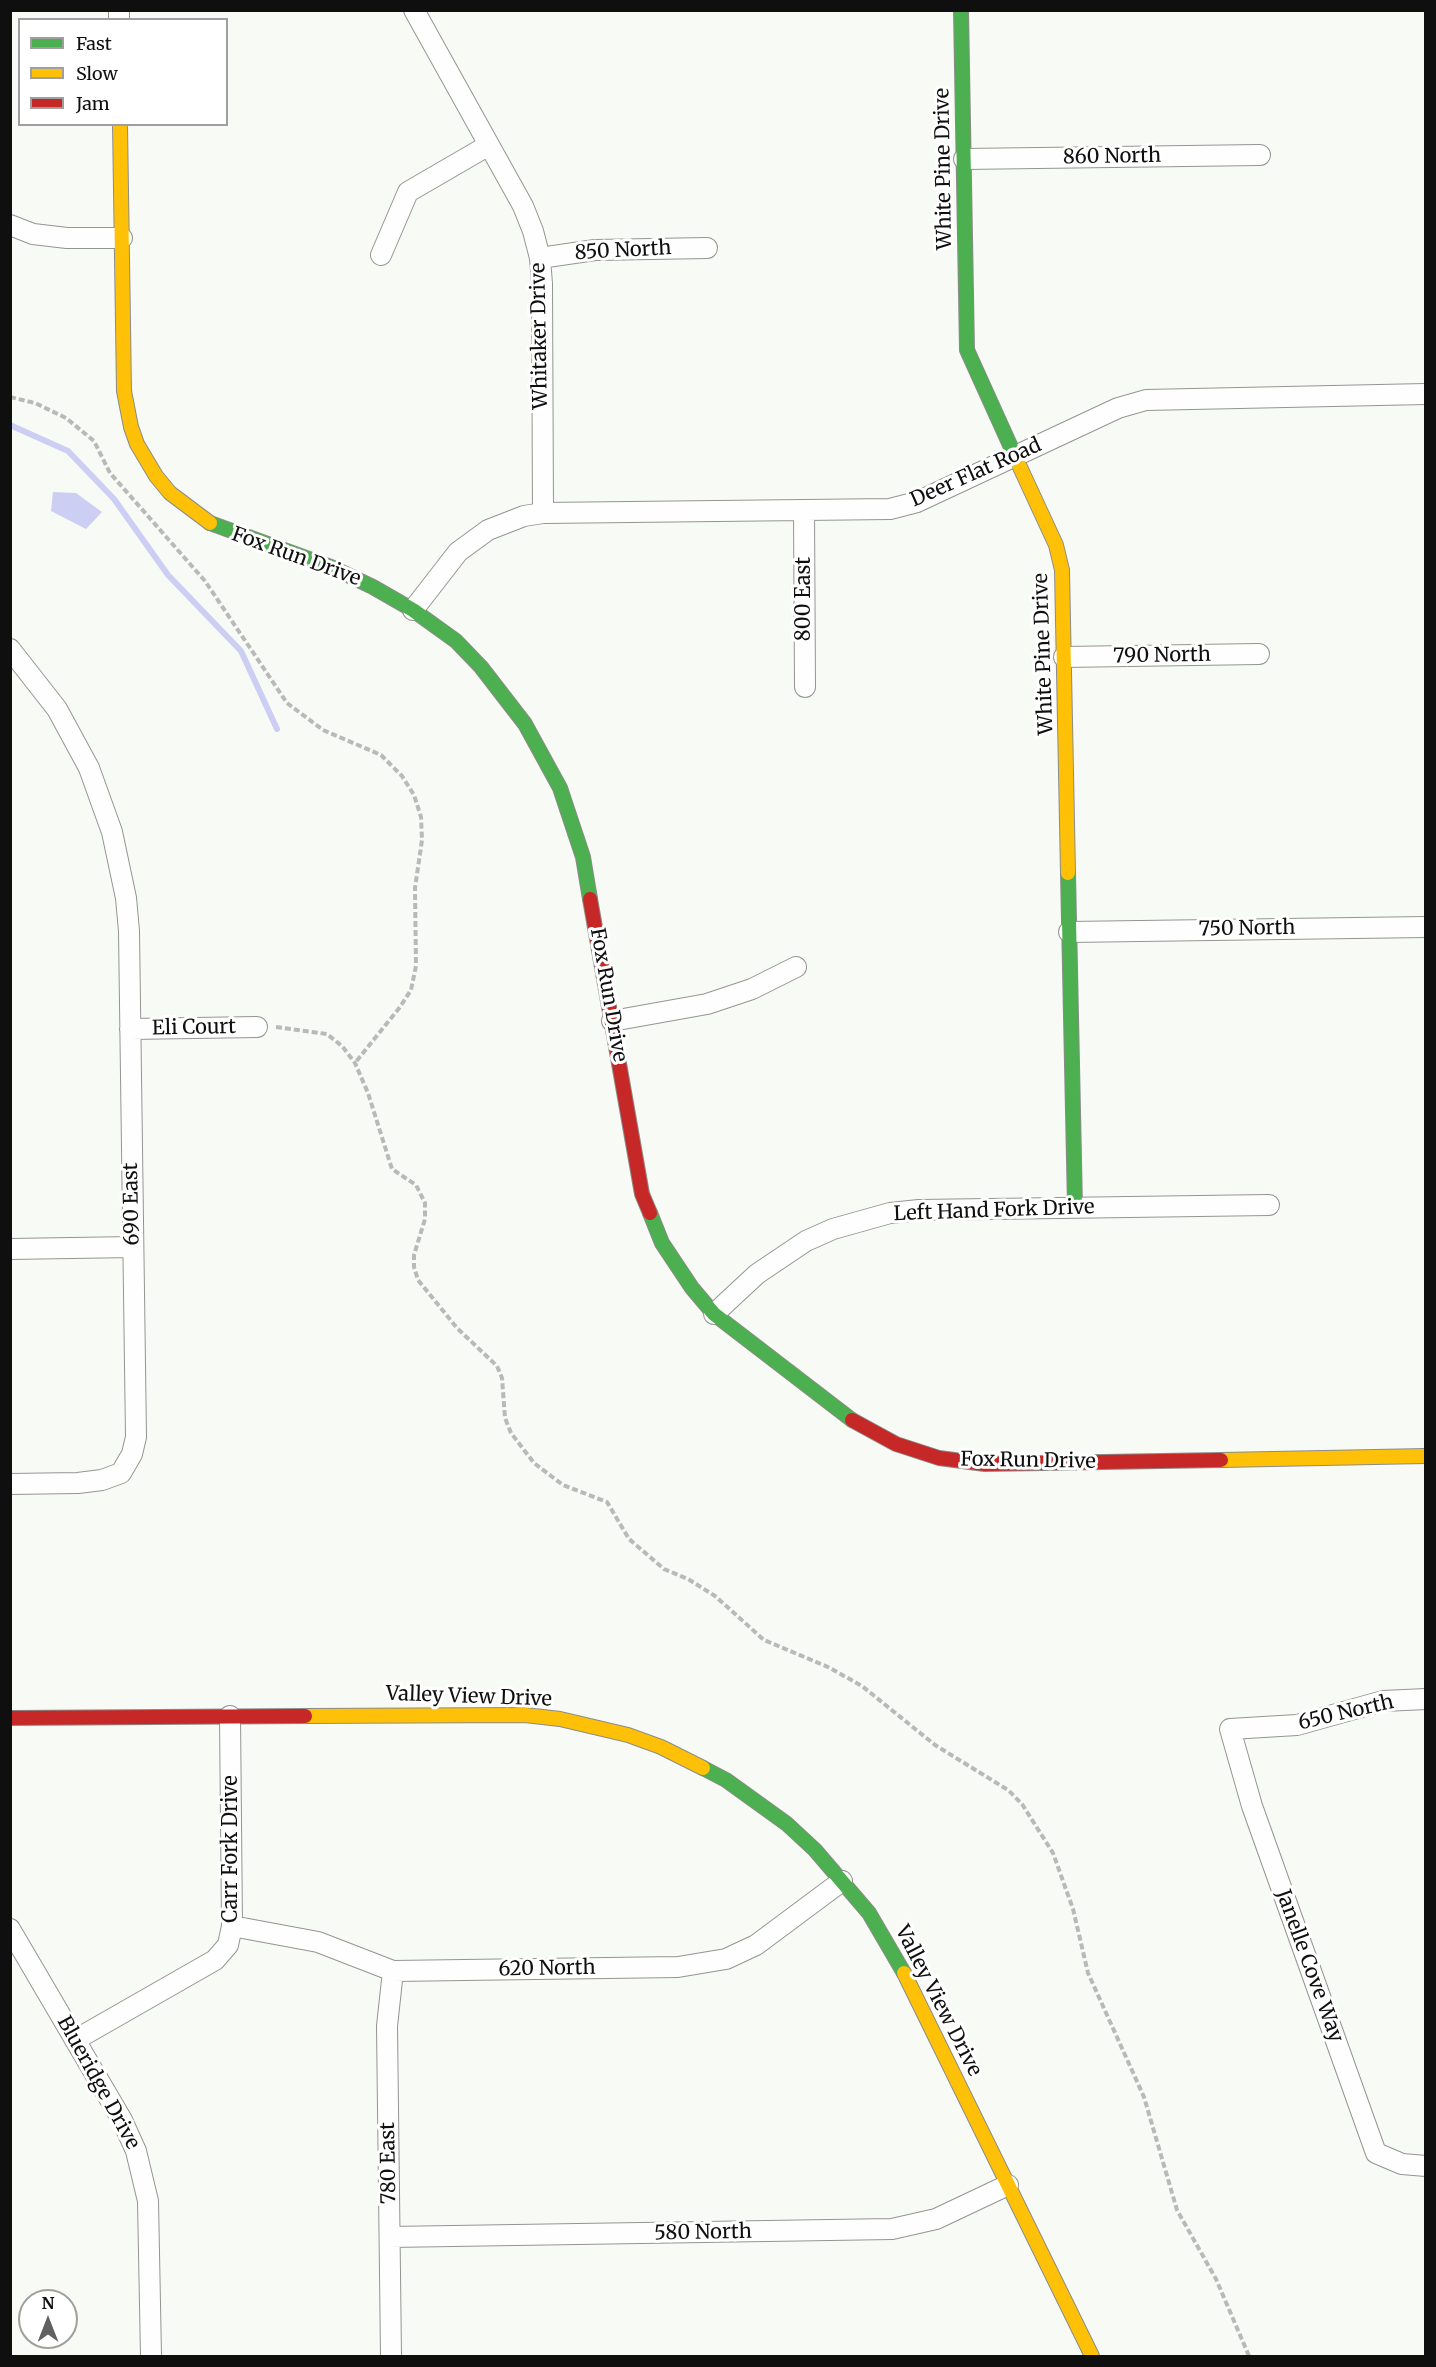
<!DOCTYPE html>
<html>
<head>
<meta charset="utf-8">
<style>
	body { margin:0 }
	#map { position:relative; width:1436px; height:2367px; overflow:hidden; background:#f8fbf5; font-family:Merriweather,serif }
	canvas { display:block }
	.frame { position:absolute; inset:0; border:12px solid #0f0f0f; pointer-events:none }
	.legend { position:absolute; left:18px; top:18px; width:210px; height:108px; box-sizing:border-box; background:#fff; border:2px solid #9f9f9f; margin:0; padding:8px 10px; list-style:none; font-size:18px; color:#0f0f0f }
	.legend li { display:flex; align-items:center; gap:12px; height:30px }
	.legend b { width:30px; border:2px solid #9f9f9f }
	.north { position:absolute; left:18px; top:2289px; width:60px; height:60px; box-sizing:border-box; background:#fff; border:2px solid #9f9f9f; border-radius:50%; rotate:0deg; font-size:16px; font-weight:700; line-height:24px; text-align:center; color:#0f0f0f }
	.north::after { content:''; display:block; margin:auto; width:21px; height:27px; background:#616260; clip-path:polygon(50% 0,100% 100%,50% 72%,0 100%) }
</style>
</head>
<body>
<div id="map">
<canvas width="1436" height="2367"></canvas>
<div class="frame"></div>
<ul class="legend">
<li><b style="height:8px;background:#4caf50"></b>Fast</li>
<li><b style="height:8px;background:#ffc107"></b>Slow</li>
<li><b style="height:8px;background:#c62828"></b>Jam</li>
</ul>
<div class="north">N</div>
</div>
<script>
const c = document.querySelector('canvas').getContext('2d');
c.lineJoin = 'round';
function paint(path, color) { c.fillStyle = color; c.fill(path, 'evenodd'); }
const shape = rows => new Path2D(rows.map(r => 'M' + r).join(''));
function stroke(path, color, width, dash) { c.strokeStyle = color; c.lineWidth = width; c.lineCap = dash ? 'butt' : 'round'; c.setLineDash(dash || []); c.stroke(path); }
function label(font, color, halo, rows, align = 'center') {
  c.font = font + ' Merriweather,serif'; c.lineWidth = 6; c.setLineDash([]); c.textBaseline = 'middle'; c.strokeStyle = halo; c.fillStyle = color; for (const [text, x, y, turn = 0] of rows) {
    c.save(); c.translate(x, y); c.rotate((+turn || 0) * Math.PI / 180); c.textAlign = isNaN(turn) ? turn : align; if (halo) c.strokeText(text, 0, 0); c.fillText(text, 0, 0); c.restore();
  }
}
paint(shape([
	[53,492,76,493,102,512,86,529,51,511]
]), '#cdcef3');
stroke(shape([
	[10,425,68,451,114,499,168,575,241,651,277,729]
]), '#cdcef3', 6);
const street = shape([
	[119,10,119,20],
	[414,10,523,206,533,231,540,258,542,284,543,513],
	[964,159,1260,155],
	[10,225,33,234,67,238,122,238],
	[381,255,408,192,489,145],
	[540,258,595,250,707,248],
	[804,511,805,687],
	[413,610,458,552,488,530,524,516,543,513,890,509,917,502,1118,408,1146,400,1426,394],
	[10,649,57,709,89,768,112,832,126,898,129,931,136,1437,132,1454,121,1473,102,1480,78,1483,10,1484],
	[1064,657,1259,654],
	[1069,932,1426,927],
	[612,1021,707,1004,752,989,796,967],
	[130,1029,257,1027],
	[10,1249,133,1247],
	[714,1314,757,1274,806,1241,833,1229,890,1213,919,1210,1269,1205],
	[1426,1699,1383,1701,1297,1725,1230,1729,1252,1806,1376,2153,1402,2164,1426,2166],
	[232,1926,318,1942,393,1971,678,1967,726,1959,756,1945,842,1881],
	[10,1929,122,2120,136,2151,148,2201,151,2356],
	[75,2040,215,1960,228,1945,232,1926,230,1716],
	[390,2237,892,2229,936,2219,1008,2185],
	[391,2356,387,2026,393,1971]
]);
const fast = shape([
	[961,10,967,350,1019,465],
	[210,523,331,567,373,587,413,610,456,641,481,667,525,724,560,788,583,857,590,899],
	[1068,873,1075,1207],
	[650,1213,662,1243,692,1288,714,1314,852,1420],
	[703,1768,726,1780,787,1824,815,1850,869,1913,904,1973]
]);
const slow = shape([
	[120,124,124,391,131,427,137,444,156,476,170,493,210,523],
	[1019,465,1056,545,1062,570,1068,873],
	[1221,1460,1426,1456],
	[305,1716,525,1715,560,1719,628,1735,661,1747,703,1768],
	[904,1973,1092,2356]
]);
const jam = shape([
	[590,899,642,1194,650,1213],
	[852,1420,896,1444,939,1458,985,1464,1221,1460],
	[10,1718,305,1716]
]);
stroke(street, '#949593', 22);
stroke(fast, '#8b8c89', 16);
stroke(slow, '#8b8c89', 16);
stroke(jam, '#8b8c89', 16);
stroke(shape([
	[10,397,35,403,66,418,94,441,110,473,205,581,287,703,323,730,381,755,402,776,414,795,421,817,422,840,415,888,416,966,411,990,400,1007,355,1063],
	[276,1027,327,1034,342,1046,355,1063,368,1093,392,1169,416,1185,425,1203,425,1219,414,1255,414,1267,418,1280,457,1328,497,1366,502,1378,505,1418,511,1433,534,1463,563,1485,607,1502,629,1539,664,1569,688,1579,715,1596,764,1640,828,1667,862,1686,935,1745,1008,1790,1022,1804,1053,1853,1073,1909,1088,1973,1144,2097,1177,2210,1216,2279,1249,2356]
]), '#b8b9b8', 4, [6, 3]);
stroke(street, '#fefefe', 20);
stroke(fast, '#4caf50', 14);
stroke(slow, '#ffc107', 14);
stroke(jam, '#c62828', 14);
label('20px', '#0f0f0f', '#fff', [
	["860 North",1112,157,-1],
	["White Pine Drive",944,169,-91],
	["850 North",623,251,-3],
	["Whitaker Drive",540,336,-91],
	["Deer Flat Road",976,473,-24],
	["Fox Run Drive",296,557,20],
	["800 East",804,599,-90],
	["White Pine Drive",1044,654,-92],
	["790 North",1162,656,-1],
	["750 North",1247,929,-1],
	["Fox Run Drive",608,995,80],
	["Eli Court",194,1028,-1],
	["690 East",132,1204,-91],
	["Left Hand Fork Drive",994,1211,-2],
	["Fox Run Drive",1028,1461,1],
	["Valley View Drive",469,1697,2],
	["650 North",1346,1713,-13],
	["Carr Fork Drive",231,1849,-90],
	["Janelle Cove Way",1309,1966,70],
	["620 North",547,1969,-1],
	["Valley View Drive",938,2001,63],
	["Blueridge Drive",98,2083,61],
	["780 East",389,2163,-91],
	["580 North",703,2233,-1]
]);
</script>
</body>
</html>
